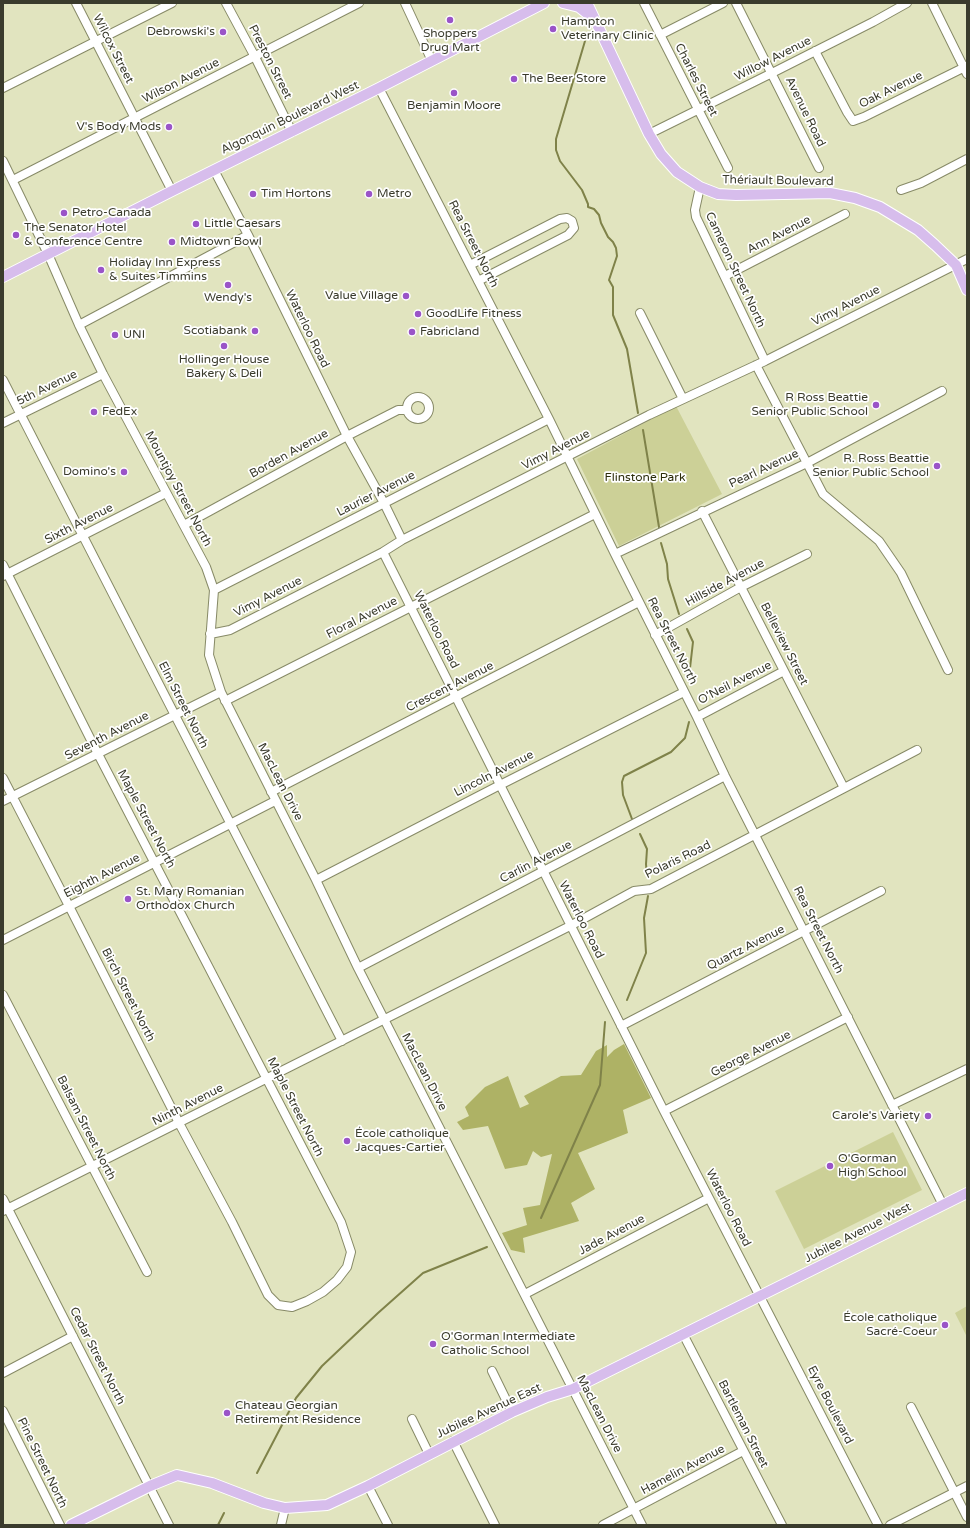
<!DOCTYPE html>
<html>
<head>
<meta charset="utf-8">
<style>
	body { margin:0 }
	#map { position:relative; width:970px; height:1528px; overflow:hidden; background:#e1e4bf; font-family:"Varela Round",sans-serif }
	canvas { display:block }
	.frame { position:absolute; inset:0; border:4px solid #3a3b2c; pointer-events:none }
</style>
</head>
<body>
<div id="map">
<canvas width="970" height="1528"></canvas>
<div class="frame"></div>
</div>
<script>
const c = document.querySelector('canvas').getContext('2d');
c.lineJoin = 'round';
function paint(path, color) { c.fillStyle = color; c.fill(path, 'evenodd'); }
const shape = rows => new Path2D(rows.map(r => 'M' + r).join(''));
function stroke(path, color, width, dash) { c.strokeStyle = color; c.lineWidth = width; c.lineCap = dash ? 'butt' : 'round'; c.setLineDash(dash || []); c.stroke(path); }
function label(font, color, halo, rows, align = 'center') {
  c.font = font + ' "Varela Round",sans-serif'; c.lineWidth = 3.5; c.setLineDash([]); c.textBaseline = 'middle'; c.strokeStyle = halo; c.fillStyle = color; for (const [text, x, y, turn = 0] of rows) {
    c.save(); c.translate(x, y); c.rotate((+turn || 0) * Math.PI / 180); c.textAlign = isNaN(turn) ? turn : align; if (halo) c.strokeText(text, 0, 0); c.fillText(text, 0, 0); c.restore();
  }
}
paint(shape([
	[676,406,722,494,619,546,577,459],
	[893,1132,922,1190,804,1249,775,1191],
	[967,1306,967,1337,955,1313]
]), '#ccd097');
paint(shape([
	[624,1044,651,1098,623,1110,628,1133,578,1153,595,1189,571,1203,579,1221,523,1238,525,1253,511,1250,502,1233,527,1225,523,1208,540,1205,552,1154,541,1157,533,1151,527,1165,505,1169,488,1126,463,1130,457,1122,469,1116,465,1107,485,1087,508,1076,520,1108,529,1104,524,1096,561,1076,581,1075,596,1051,607,1045,607,1057,614,1050]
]), '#aeb265');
stroke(shape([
	[585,41,556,139,556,150,560,161,582,190,588,204,588,207,594,209,599,215,601,223,608,237,613,242,616,248,617,256,609,280,613,287,613,315,627,349,638,413],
	[643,430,659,527],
	[661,543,667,564,668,579,679,614],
	[687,629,693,642,690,668],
	[632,819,623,795,622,782,624,776,671,752,685,738,689,722],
	[640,834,647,849,646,864,647,877],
	[627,1000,646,953,644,918,648,896],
	[541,1218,600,1085,605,1022],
	[257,1473,296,1398,322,1366,378,1313,423,1273,487,1247],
	[218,1525,224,1513]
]), '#7f8249', 2);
const minor = shape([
	[76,3,172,191],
	[226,3,255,57,292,132],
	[405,3,432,61],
	[644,3,728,168],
	[736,3,819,168],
	[932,3,967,74],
	[660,35,723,3],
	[815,51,847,112,853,121,864,117,967,66],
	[3,88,172,3],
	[379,88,549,419,615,554,697,717,725,776,943,1205],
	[649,134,772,73,873,22,907,3],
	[3,161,48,254,79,325,103,374,206,567,214,590,209,655,221,692,316,880,358,968,642,1525],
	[214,170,248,235,347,436,384,503,402,540],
	[13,180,359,3],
	[700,187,695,210,696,217,765,361],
	[901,190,921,183,967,159],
	[470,265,560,219,567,218,572,221,574,228,568,235,478,281],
	[725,276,845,214],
	[640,313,683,399],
	[79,325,248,235],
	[756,365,823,494,879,541,901,573,948,670],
	[3,380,342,1041],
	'407 408a11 11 0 1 1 22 0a11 11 0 1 1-22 0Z',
	[3,423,103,374],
	[702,511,844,788],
	[184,525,347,436,398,410,407,410],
	[383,552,664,1111,878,1525],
	[615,554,807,463,942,391],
	[3,565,98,754,341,1222,351,1252,347,1267,337,1280,323,1292,307,1301,292,1307,278,1305,268,1295,232,1222,179,1123,69,906,3,778],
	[3,576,166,493],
	[214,590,549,419],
	[210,634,230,630,383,552,402,540,649,415,765,361,967,259],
	[655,635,741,587,807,554],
	[225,701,595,514],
	[697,717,784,671],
	[271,792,639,602],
	[3,801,221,692],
	[316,880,500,785,684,692],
	[3,940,275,801],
	[358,968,725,776],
	[3,995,147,1272],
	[621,1026,881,891],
	[892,1105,967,1069],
	[664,1111,848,1017],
	[3,1199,169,1525],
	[3,1211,570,926,634,891,651,889,917,750],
	[525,1294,709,1198],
	[683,1334,782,1525],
	[492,1371,512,1412],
	[3,1373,73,1336],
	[911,1407,967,1517],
	[3,1411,60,1525],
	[412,1419,429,1454],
	[453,1441,495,1525],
	[368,1486,388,1525],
	[281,1525,285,1508],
	[603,1525,743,1451],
	[890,1525,967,1486]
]);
const major = shape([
	[563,3,579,7,593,18],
	[587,3,649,134,661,154,677,172,700,187,718,194,736,195,830,193,855,198,880,207,918,230,935,245,956,265,967,290],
	[3,277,172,191,379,88,544,3],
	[71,1525,150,1486,177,1475,212,1483,264,1503,285,1508,327,1505,368,1486,512,1412,547,1397,573,1389,967,1193]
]);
stroke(minor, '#878a67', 10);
stroke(major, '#fff', 12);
stroke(minor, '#fff', 8);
stroke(major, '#d7bdec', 10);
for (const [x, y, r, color] of [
	[450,20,4,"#9a54c8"],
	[553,29,4,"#9a54c8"],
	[223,32,4,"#9a54c8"],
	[514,79,4,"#9a54c8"],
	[454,93,4,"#9a54c8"],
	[169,127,4,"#9a54c8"],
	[253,194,4,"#9a54c8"],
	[369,194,4,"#9a54c8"],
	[64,213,4,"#9a54c8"],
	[196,224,4,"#9a54c8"],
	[16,235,4,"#9a54c8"],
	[172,242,4,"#9a54c8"],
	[101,270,4,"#9a54c8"],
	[228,285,4,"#9a54c8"],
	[406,296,4,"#9a54c8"],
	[418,314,4,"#9a54c8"],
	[255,331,4,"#9a54c8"],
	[412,332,4,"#9a54c8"],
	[115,335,4,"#9a54c8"],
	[224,346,4,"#9a54c8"],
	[876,405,4,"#9a54c8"],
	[94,412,4,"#9a54c8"],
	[937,466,4,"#9a54c8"],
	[124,472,4,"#9a54c8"],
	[128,899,4,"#9a54c8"],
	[928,1116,4,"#9a54c8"],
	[347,1141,4,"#9a54c8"],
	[830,1166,4,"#9a54c8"],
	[945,1325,4,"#9a54c8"],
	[433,1344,4,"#9a54c8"],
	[227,1413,4,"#9a54c8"]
]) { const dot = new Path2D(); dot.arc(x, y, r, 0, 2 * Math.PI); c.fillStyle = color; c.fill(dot); stroke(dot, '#fff', 1.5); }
label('12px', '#3a3b2c', '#fff', [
	["Hampton",561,22],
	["Veterinary Clinic",561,36],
	["Debrowski's",215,32,"right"],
	["Shoppers",450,34,"center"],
	["Drug Mart",450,48,"center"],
	["The Beer Store",522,79],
	["Benjamin Moore",454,106,"center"],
	["V's Body Mods",161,127,"right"],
	["Tim Hortons",261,194],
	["Metro",377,194],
	["Petro-Canada",72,213],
	["Little Caesars",204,224],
	["The Senator Hotel",24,228],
	["& Conference Centre",24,242],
	["Midtown Bowl",180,242],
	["Holiday Inn Express",109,263],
	["& Suites Timmins",109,277],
	["Value Village",398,296,"right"],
	["Wendy's",228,298,"center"],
	["GoodLife Fitness",426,314],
	["Scotiabank",247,331,"right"],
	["Fabricland",420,332],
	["UNI",123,335],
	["Hollinger House",224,360,"center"],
	["Bakery & Deli",224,374,"center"],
	["R Ross Beattie",868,398,"right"],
	["Senior Public School",868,412,"right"],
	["FedEx",102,412],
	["R. Ross Beattie",929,459,"right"],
	["Senior Public School",929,473,"right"],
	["Domino's",116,472,"right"],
	["St. Mary Romanian",136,892],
	["Orthodox Church",136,906],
	["Carole's Variety",920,1116,"right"],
	["École catholique",355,1134],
	["Jacques-Cartier",355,1148],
	["O'Gorman",838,1159],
	["High School",838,1173],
	["École catholique",937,1318,"right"],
	["Sacré-Coeur",937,1332,"right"],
	["O'Gorman Intermediate",441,1337],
	["Catholic School",441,1351],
	["Chateau Georgian",235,1406],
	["Retirement Residence",235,1420]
], 'left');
label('12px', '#3a3b2c', '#fff', [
	["Wilcox Street",113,49,63],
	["Willow Avenue",773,59,-27],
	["Preston Street",270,62,63],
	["Charles Street",696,80,63],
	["Wilson Avenue",181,81,-27],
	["Oak Avenue",891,90,-26],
	["Avenue Road",805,112,64],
	["Algonquin Boulevard West",290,118,-26],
	["Thériault Boulevard",778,181,1],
	["Ann Avenue",779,235,-27],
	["Rea Street North",473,244,63],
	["Cameron Street North",735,270,65],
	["Vimy Avenue",846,306,-27],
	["Waterloo Road",307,329,64],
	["5th Avenue",47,388,-26],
	["Vimy Avenue",556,450,-27],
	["Borden Avenue",289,454,-29],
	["Pearl Avenue",764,469,-25],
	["Mountjoy Street North",178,489,62],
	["Laurier Avenue",376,494,-27],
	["Sixth Avenue",79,524,-27],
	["Hillside Avenue",725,583,-28],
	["Vimy Avenue",268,597,-27],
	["Floral Avenue",362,618,-27],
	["Waterloo Road",436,630,63],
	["Rea Street North",672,641,63],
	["Belleview Street",784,644,63],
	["O'Neil Avenue",735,683,-27],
	["Crescent Avenue",450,687,-27],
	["Elm Street North",183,705,63],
	["Seventh Avenue",107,736,-27],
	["Lincoln Avenue",494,774,-27],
	["MacLean Drive",280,782,63],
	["Maple Street North",146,819,62],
	["Polaris Road",678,860,-26],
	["Carlin Avenue",536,862,-27],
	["Eighth Avenue",102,876,-27],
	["Waterloo Road",581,920,63],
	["Rea Street North",818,930,63],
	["Quartz Avenue",746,948,-27],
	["Birch Street North",128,995,63],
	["George Avenue",751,1054,-27],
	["MacLean Drive",424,1072,63],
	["Ninth Avenue",188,1105,-27],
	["Maple Street North",295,1107,63],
	["Balsam Street North",86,1128,63],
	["Waterloo Road",728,1208,63],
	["Jubilee Avenue West",858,1233,-27],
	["Jade Avenue",612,1235,-28],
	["Cedar Street North",97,1356,63],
	["Eyre Boulevard",830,1405,63],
	["Jubilee Avenue East",489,1411,-25],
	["MacLean Drive",599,1414,63],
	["Bartleman Street",743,1424,63],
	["Pine Street North",42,1463,64],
	["Hamelin Avenue",683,1470,-28]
]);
label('12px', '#2b2c0a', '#fff', [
	["Flinstone Park",645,478]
]);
</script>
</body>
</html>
